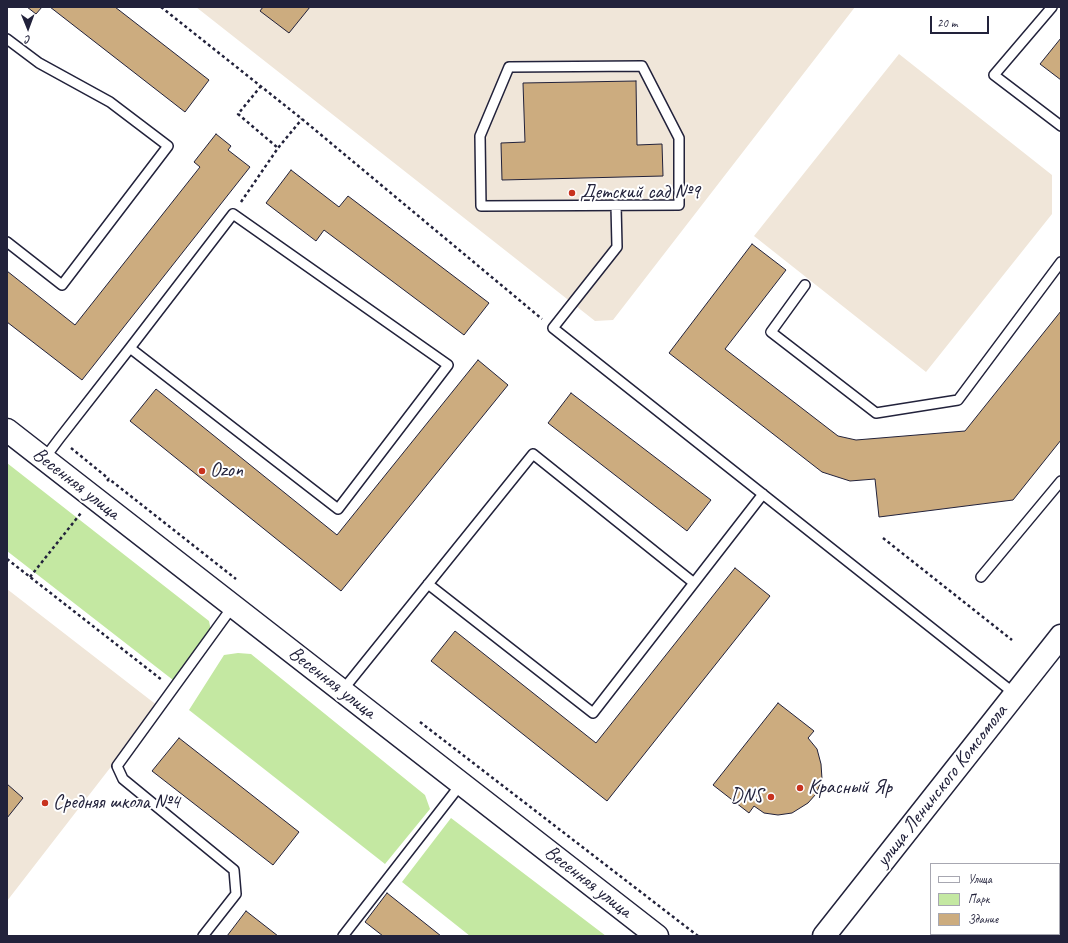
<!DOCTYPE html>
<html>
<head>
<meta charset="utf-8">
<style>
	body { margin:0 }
	#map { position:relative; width:1068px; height:943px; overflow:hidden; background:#fff; font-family:Caveat,sans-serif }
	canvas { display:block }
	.frame { position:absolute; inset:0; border:8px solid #22223b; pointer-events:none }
	.legend { position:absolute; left:930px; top:863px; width:130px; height:72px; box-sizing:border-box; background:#fff; border:1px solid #a7a7b1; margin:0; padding:5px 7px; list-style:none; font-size:12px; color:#22223b }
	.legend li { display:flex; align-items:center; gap:8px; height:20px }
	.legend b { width:20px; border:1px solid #a7a7b1 }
	.north { position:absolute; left:8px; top:8px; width:40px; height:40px; -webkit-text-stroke:3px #fff; paint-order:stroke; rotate:179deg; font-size:11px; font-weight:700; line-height:16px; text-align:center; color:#22223b }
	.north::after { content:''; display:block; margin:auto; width:14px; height:18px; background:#22223b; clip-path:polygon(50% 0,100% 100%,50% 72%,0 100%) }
	.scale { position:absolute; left:930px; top:16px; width:59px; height:18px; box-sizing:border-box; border:2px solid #22223b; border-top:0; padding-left:5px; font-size:12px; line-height:14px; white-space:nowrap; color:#22223b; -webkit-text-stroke:3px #fff; paint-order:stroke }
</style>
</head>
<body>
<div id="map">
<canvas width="1068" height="943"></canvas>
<div class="frame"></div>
<ul class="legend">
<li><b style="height:5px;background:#fff"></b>Улица</li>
<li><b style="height:11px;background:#c4e8a2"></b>Парк</li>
<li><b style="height:11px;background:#ccac7f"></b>Здание</li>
</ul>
<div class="north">С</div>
<div class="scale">20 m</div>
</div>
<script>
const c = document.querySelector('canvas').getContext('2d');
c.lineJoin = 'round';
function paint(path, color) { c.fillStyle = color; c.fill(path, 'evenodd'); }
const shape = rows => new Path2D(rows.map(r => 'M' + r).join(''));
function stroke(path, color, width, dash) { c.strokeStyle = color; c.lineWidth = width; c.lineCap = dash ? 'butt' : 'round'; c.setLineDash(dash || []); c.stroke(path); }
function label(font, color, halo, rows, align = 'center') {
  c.font = font + ' Caveat,sans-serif'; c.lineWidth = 4; c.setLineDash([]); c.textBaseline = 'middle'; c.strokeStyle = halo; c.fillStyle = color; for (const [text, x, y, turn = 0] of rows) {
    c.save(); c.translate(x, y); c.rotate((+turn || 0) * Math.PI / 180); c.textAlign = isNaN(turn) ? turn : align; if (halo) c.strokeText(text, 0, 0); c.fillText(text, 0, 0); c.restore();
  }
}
paint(shape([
	[196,7,855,7,613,320,595,321],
	[899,54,1052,175,1052,214,926,372,754,236],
	[7,589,158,706,7,901]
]), '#f0e6d9');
paint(shape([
	[7,463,209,621,211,631,173,680,7,551],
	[238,653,251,654,425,795,430,809,385,864,189,710,224,655],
	[451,818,606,936,470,936,402,882]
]), '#c4e8a2');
const building = shape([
	[27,7,42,7,36,14,27,7],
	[50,7,115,7,209,80,185,112,50,7],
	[263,7,310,7,289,33,260,11,263,7],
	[1061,38,1061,80,1040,64,1061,38],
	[636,81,637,145,662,144,663,176,502,180,501,143,525,142,523,83,636,81],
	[216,134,231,146,228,150,250,167,82,380,7,322,7,271,75,325,200,167,194,162,216,134],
	[291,170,339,207,348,196,489,303,464,335,324,230,316,241,266,203,291,170],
	[752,244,786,270,725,349,838,436,856,440,965,431,1061,311,1061,440,1013,500,879,517,875,479,850,481,822,472,669,353,752,244],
	[478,360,508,385,341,591,130,421,156,389,337,535,478,360],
	[571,393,711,500,687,531,548,423,571,393],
	[735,568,770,596,607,801,431,661,455,631,596,743,735,568],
	[778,703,814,731,808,738,817,749,821,764,822,779,816,794,808,803,792,813,778,815,764,813,754,806,749,813,713,785,778,703],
	[179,738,299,832,273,865,152,771,179,738],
	[7,784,23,798,7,818,7,784],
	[1061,892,1061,931,1059,934,1059,895,1061,892],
	[387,893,441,936,383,936,365,922,387,893],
	[246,911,278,936,227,936,246,911],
	[1029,934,1059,934,1057,936,1027,936,1029,934]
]);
paint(building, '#ccac7f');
stroke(building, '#22223b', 1);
const lane = shape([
	[1052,7,994,75,1061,126],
	[7,39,39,63,110,102,168,146,62,285,7,242],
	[642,66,679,138,679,205,481,206,480,136,509,67,642,66],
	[616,205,617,247,553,328,1015,694],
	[805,285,771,332,876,413,958,400,1061,262],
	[44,459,59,439,130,348,233,214,448,365,338,509,130,348],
	[981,577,1061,481],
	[428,584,593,713,763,494],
	[342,691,533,454,694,583],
	[1059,873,1061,870],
	[203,936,236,894,234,870,123,779,117,766,233,606],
	[343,936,461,784],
	[1010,936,1012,934]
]);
const secondary = shape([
	[7,430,657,936],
	[824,936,1061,636]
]);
stroke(lane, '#22223b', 12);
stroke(secondary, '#22223b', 25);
stroke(shape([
	[161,7,302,119,542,319],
	[261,86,238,114,278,148],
	[241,202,278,148,302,119],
	[71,448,109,479],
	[107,481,109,479,236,579],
	[883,538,1012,640],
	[7,559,162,680],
	[30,577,81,513],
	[420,722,698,936]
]), '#22223b', 2.5, [3, 3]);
stroke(lane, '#fff', 9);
stroke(secondary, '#fff', 22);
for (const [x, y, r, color] of [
	[572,193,4,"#c8321e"],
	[202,471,4,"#c8321e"],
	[800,788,4,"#c8321e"],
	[771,797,4,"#c8321e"],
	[45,803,4,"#c8321e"]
]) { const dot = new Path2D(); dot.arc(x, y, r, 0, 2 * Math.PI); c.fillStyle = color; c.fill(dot); stroke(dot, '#fff', 1.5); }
label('20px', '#22223b', '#fff', [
	["Детский сад №9",580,193],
	["Ozon",210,471],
	["Красный Яр",808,788],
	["DNS",763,797,"right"],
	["Средняя школа №4",53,803]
], 'left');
label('20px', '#22223b', '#fff', [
	["Весенняя улица",76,484,38],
	["Весенняя улица",332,683,38],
	["улица Ленинского Комсомола",942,786,-52],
	["Весенняя улица",588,882,38]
]);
</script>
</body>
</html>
